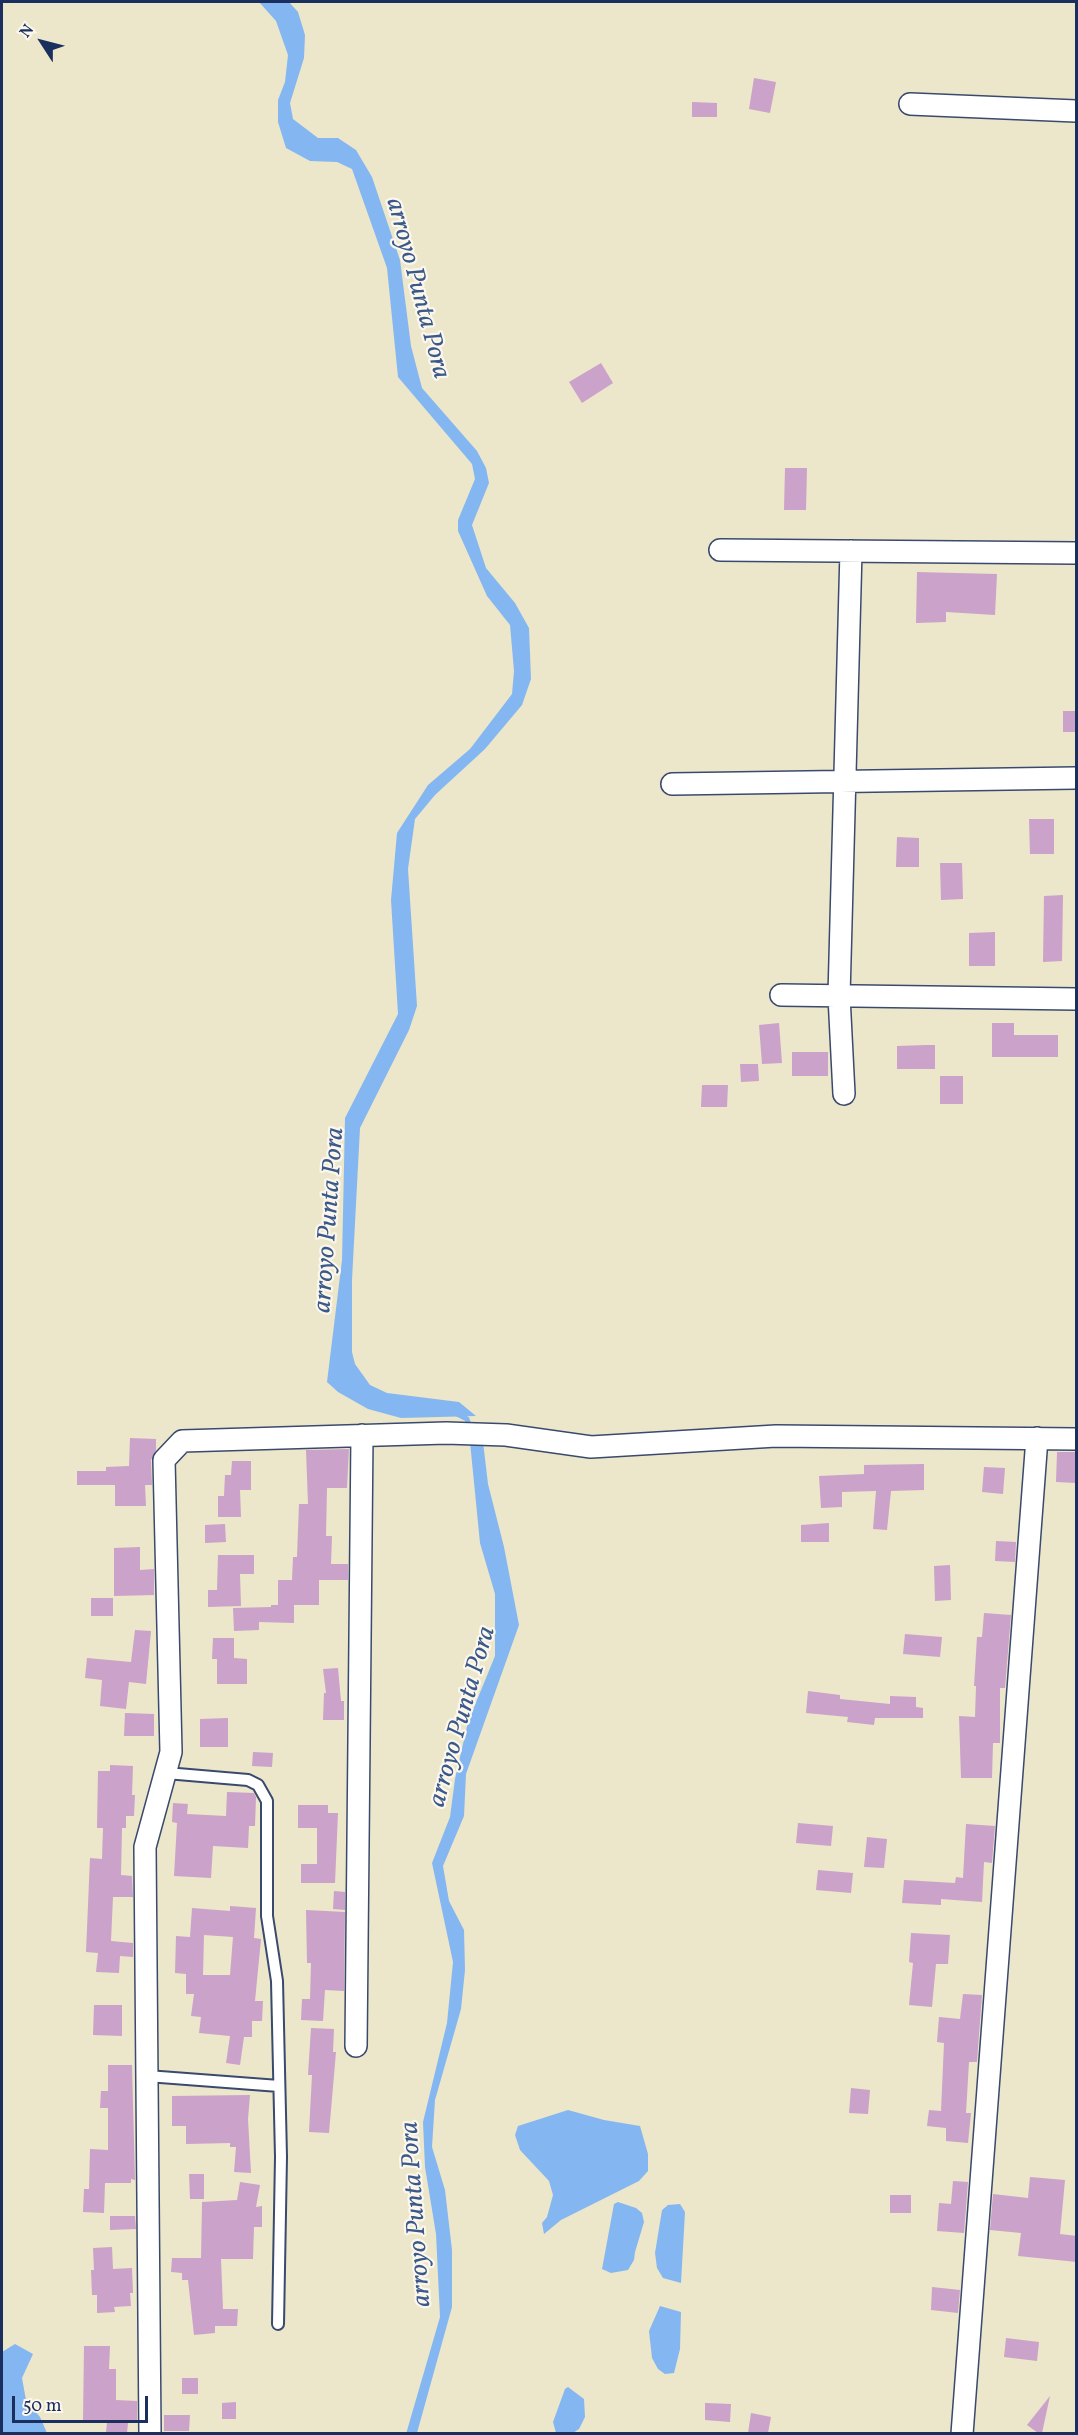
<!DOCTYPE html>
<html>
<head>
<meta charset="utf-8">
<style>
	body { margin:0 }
	#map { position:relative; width:1078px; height:2435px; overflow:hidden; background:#ece6ca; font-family:Vollkorn,serif }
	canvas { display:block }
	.frame { position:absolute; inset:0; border:3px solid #1b2f5e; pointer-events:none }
	.north { position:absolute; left:12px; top:12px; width:60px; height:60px; -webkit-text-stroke:4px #fbf7ec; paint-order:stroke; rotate:306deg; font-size:16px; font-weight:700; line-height:24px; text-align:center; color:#1b2f5e }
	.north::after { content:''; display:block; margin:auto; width:21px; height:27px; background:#1b2f5e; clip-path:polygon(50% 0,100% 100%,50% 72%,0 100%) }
	.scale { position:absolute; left:12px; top:2396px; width:136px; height:27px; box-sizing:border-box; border:3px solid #1b2f5e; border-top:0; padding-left:8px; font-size:18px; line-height:21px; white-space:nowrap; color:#1b2f5e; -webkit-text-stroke:4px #fbf7ec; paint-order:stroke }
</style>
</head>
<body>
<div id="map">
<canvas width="1078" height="2435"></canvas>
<div class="frame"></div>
<div class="north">N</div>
<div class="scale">50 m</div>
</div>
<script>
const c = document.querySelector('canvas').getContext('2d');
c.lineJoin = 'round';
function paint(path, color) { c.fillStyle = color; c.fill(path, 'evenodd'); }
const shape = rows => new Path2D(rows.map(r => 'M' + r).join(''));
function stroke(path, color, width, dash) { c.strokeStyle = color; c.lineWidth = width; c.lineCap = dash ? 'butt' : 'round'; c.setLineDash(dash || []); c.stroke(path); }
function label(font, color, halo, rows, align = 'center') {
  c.font = font + ' Vollkorn,serif'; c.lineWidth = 4.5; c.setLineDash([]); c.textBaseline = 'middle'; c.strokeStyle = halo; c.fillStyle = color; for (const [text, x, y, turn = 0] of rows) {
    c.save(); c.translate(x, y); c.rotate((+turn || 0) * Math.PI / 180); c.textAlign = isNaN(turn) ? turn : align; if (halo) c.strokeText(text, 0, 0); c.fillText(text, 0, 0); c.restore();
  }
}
paint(shape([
	[259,2,289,2,298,12,305,35,304,58,290,103,293,119,318,138,338,138,356,150,372,177,400,260,411,346,422,388,477,451,486,468,489,483,472,525,486,568,515,603,529,628,531,679,522,705,485,749,435,795,415,819,408,869,417,1006,409,1030,360,1128,352,1280,352,1352,355,1364,370,1385,387,1393,459,1402,476,1416,401,1418,368,1409,338,1392,327,1382,342,1260,345,1118,398,1014,391,900,397,833,428,785,470,749,512,694,514,671,510,625,487,596,458,531,458,520,475,479,472,464,398,377,387,268,352,169,337,162,310,161,286,148,278,122,278,100,285,82,288,55,276,21],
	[470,1442,483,1442,488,1484,504,1547,519,1625,466,1774,464,1816,443,1866,449,1901,464,1930,465,1970,461,2009,435,2100,432,2147,445,2190,452,2250,452,2307,417,2433,406,2434,440,2317,436,2234,425,2167,423,2122,447,2023,453,1962,432,1863,450,1817,455,1779,468,1722,495,1656,495,1594,480,1543],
	[568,2110,604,2120,640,2126,648,2154,648,2171,639,2181,561,2220,544,2234,542,2223,547,2217,553,2195,549,2181,520,2150,515,2135,518,2126],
	[618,2202,636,2208,642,2213,644,2222,635,2252,634,2260,628,2270,611,2273,602,2269,614,2204],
	[680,2204,685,2212,681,2283,663,2278,657,2268,655,2253,662,2210,668,2205],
	[660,2306,681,2312,680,2349,674,2373,665,2374,658,2369,652,2358,649,2331],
	[15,2344,33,2354,22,2378,26,2400,40,2417,47,2433,2,2433,2,2352],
	[568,2387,584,2399,585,2417,579,2429,573,2433,556,2433,553,2422,565,2389]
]), '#84b7f1');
stroke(shape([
	[457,1414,467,1419,470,1428]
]), '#84b7f1', 5);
paint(shape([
	[754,78,776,82,770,113,749,109],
	[692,102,717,103,717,117,692,117],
	[601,363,613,383,582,403,569,382],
	[785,468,807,468,806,510,784,510],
	[917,572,997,574,995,615,946,612,946,622,916,623],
	[1063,711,1077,711,1077,732,1063,732],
	[1029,819,1054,819,1054,854,1030,854],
	[897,837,919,838,919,867,896,867],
	[940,863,962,863,963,899,941,900],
	[1063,895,1062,961,1043,962,1044,896],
	[995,932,995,966,969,966,969,933],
	[779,1023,782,1063,762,1064,759,1025],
	[992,1023,1014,1023,1014,1035,1058,1035,1058,1057,992,1057],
	[926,1045,935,1045,935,1069,897,1069,897,1046],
	[792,1052,828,1052,828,1076,792,1076],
	[740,1064,758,1064,759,1081,741,1082],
	[940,1076,963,1076,963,1104,940,1104],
	[702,1085,728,1085,727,1107,701,1107],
	[130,1438,156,1439,156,1450,151,1460,152,1485,145,1485,146,1506,115,1506,115,1485,77,1485,77,1471,106,1471,106,1467,129,1466],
	[349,1449,347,1488,327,1488,326,1536,332,1536,331,1564,348,1564,348,1580,319,1580,319,1605,294,1605,294,1623,259,1622,259,1630,234,1631,233,1608,271,1607,271,1605,278,1605,278,1580,292,1580,293,1557,297,1557,299,1504,308,1504,306,1450],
	[1057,1452,1077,1452,1076,1483,1056,1482],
	[232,1461,251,1461,251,1490,240,1490,241,1517,218,1517,218,1496,224,1496,225,1475,231,1475],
	[924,1464,924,1490,891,1491,887,1530,873,1529,876,1491,842,1492,842,1507,821,1508,819,1476,864,1474,864,1465],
	[984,1467,1005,1468,1003,1494,982,1492],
	[829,1523,829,1542,801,1542,801,1525],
	[225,1524,226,1542,205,1543,205,1525],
	[996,1541,1016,1542,1015,1562,995,1561],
	[140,1547,140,1570,154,1569,154,1595,114,1596,114,1548],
	[218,1555,254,1555,254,1574,240,1574,241,1606,208,1607,208,1590,217,1590],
	[950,1565,951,1600,935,1601,934,1566],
	[91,1598,113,1598,113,1616,91,1616],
	[984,1613,1011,1615,1005,1688,1000,1688,1000,1743,993,1743,992,1778,961,1778,959,1716,975,1717,976,1686,974,1686,977,1637,982,1637],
	[135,1630,151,1631,146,1684,129,1682,126,1709,100,1706,102,1680,85,1678,87,1658,131,1662],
	[905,1634,942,1637,940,1657,903,1654],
	[213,1638,234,1638,234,1658,247,1659,247,1684,217,1684,217,1659,212,1659],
	[338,1668,341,1701,344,1701,344,1720,323,1720,324,1693,326,1693,323,1669],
	[808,1691,840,1695,840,1699,890,1704,890,1696,916,1697,916,1707,923,1708,923,1718,875,1718,874,1725,847,1722,848,1717,806,1713],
	[125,1713,154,1714,154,1736,124,1736],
	[228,1718,228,1747,200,1747,200,1719],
	[253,1752,273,1753,272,1767,252,1766],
	[110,1765,133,1766,132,1795,135,1795,134,1816,126,1816,126,1828,122,1828,121,1875,132,1876,133,1897,113,1897,111,1941,133,1943,133,1957,120,1956,119,1973,96,1972,98,1953,86,1952,90,1858,102,1859,103,1828,97,1828,98,1771,110,1771],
	[227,1792,254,1793,256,1797,255,1826,249,1826,248,1848,213,1846,211,1878,174,1876,177,1823,172,1822,173,1803,188,1804,187,1814,226,1816],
	[298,1805,328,1805,328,1813,338,1813,335,1883,301,1883,301,1864,317,1864,317,1828,298,1828],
	[798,1823,833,1826,831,1846,796,1843],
	[966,1824,995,1826,992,1863,984,1862,982,1902,941,1899,941,1905,902,1903,904,1880,955,1883,956,1877,963,1878],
	[867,1837,887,1839,884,1868,864,1867],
	[818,1870,853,1873,851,1893,816,1890],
	[334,1891,345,1892,345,1910,333,1909],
	[230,1906,256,1908,254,1938,261,1939,255,2001,263,2001,262,2021,252,2021,252,2037,244,2037,240,2065,226,2063,230,2036,199,2033,201,2017,191,2016,194,1994,186,1994,186,1974,175,1973,176,1936,190,1937,192,1908,230,1911],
	[204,1935,233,1937,230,1975,203,1975],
	[306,1910,345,1912,344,1991,325,1990,323,2021,301,2020,302,1999,310,1999,311,1963,307,1963],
	[911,1933,950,1935,948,1964,936,1964,932,2007,909,2005,913,1963,909,1962],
	[963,1994,982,1995,977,2062,969,2062,966,2113,971,2113,968,2143,946,2141,946,2128,927,2126,929,2110,941,2111,944,2043,937,2042,939,2017,960,2019],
	[94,2005,122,2005,122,2036,93,2035],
	[311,2028,334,2029,333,2052,336,2052,329,2133,309,2132,312,2075,308,2075],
	[108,2065,132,2065,135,2180,131,2179,131,2183,105,2183,104,2213,83,2212,84,2189,89,2189,90,2149,108,2150,108,2108,100,2108,101,2091,108,2091],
	[851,2088,870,2090,868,2114,849,2113],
	[250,2095,248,2119,251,2173,234,2172,236,2147,230,2147,230,2143,186,2144,186,2126,172,2126,172,2096],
	[189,2174,204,2174,204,2199,190,2199],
	[1030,2177,1065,2180,1060,2234,1077,2236,1077,2262,1018,2256,1021,2233,990,2230,993,2194,1028,2198],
	[953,2181,968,2182,964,2233,937,2231,939,2203,951,2204],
	[240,2182,260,2185,256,2207,262,2206,262,2227,254,2227,253,2259,221,2259,223,2309,238,2309,237,2326,215,2326,215,2333,194,2335,188,2280,182,2280,182,2273,171,2272,172,2258,201,2258,202,2202,237,2200],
	[890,2195,911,2195,911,2213,890,2213],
	[110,2216,135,2216,136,2229,110,2230],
	[112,2247,113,2269,132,2268,133,2293,130,2293,131,2306,114,2307,115,2312,97,2313,97,2295,92,2295,91,2270,94,2270,93,2248],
	[932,2287,960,2290,958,2313,931,2310],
	[1006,2338,1039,2342,1037,2361,1004,2357],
	[84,2346,110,2346,109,2369,116,2369,116,2400,137,2401,137,2423,128,2423,127,2433,106,2433,107,2422,83,2421],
	[182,2378,198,2378,198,2394,182,2394],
	[1050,2396,1042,2433,1038,2433,1027,2425],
	[236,2402,236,2419,222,2419,222,2403],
	[705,2403,731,2404,730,2422,705,2420],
	[751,2413,771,2417,768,2433,748,2433],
	[164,2415,190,2415,189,2431,164,2431]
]), '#cba2c9');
const lane = shape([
	[166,1773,248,1780,258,1785,267,1801,267,1916,277,1981,281,2157,278,2324],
	[147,2076,279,2086]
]);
const street = shape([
	[910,104,1076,111],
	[720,550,1076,553],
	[672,784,1076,778],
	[781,995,1076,999],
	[844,1094,839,996,851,551],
	[356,2046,362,1435],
	[150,2434,145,1847,171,1752,164,1460,182,1441,446,1433,506,1435,591,1447,776,1436,1076,1439],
	[962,2434,1037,1438]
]);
stroke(lane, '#3a4a6e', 14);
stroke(street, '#3a4a6e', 24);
stroke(lane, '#fff', 10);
stroke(street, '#fff', 21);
label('italic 26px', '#3a588a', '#fbf7ec', [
	["arroyo Punta Pora",416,289,75],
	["arroyo Punta Pora",331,1220,-86],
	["arroyo Punta Pora",464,1717,-74],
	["arroyo Punta Pora",418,2214,-94]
]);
</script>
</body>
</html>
